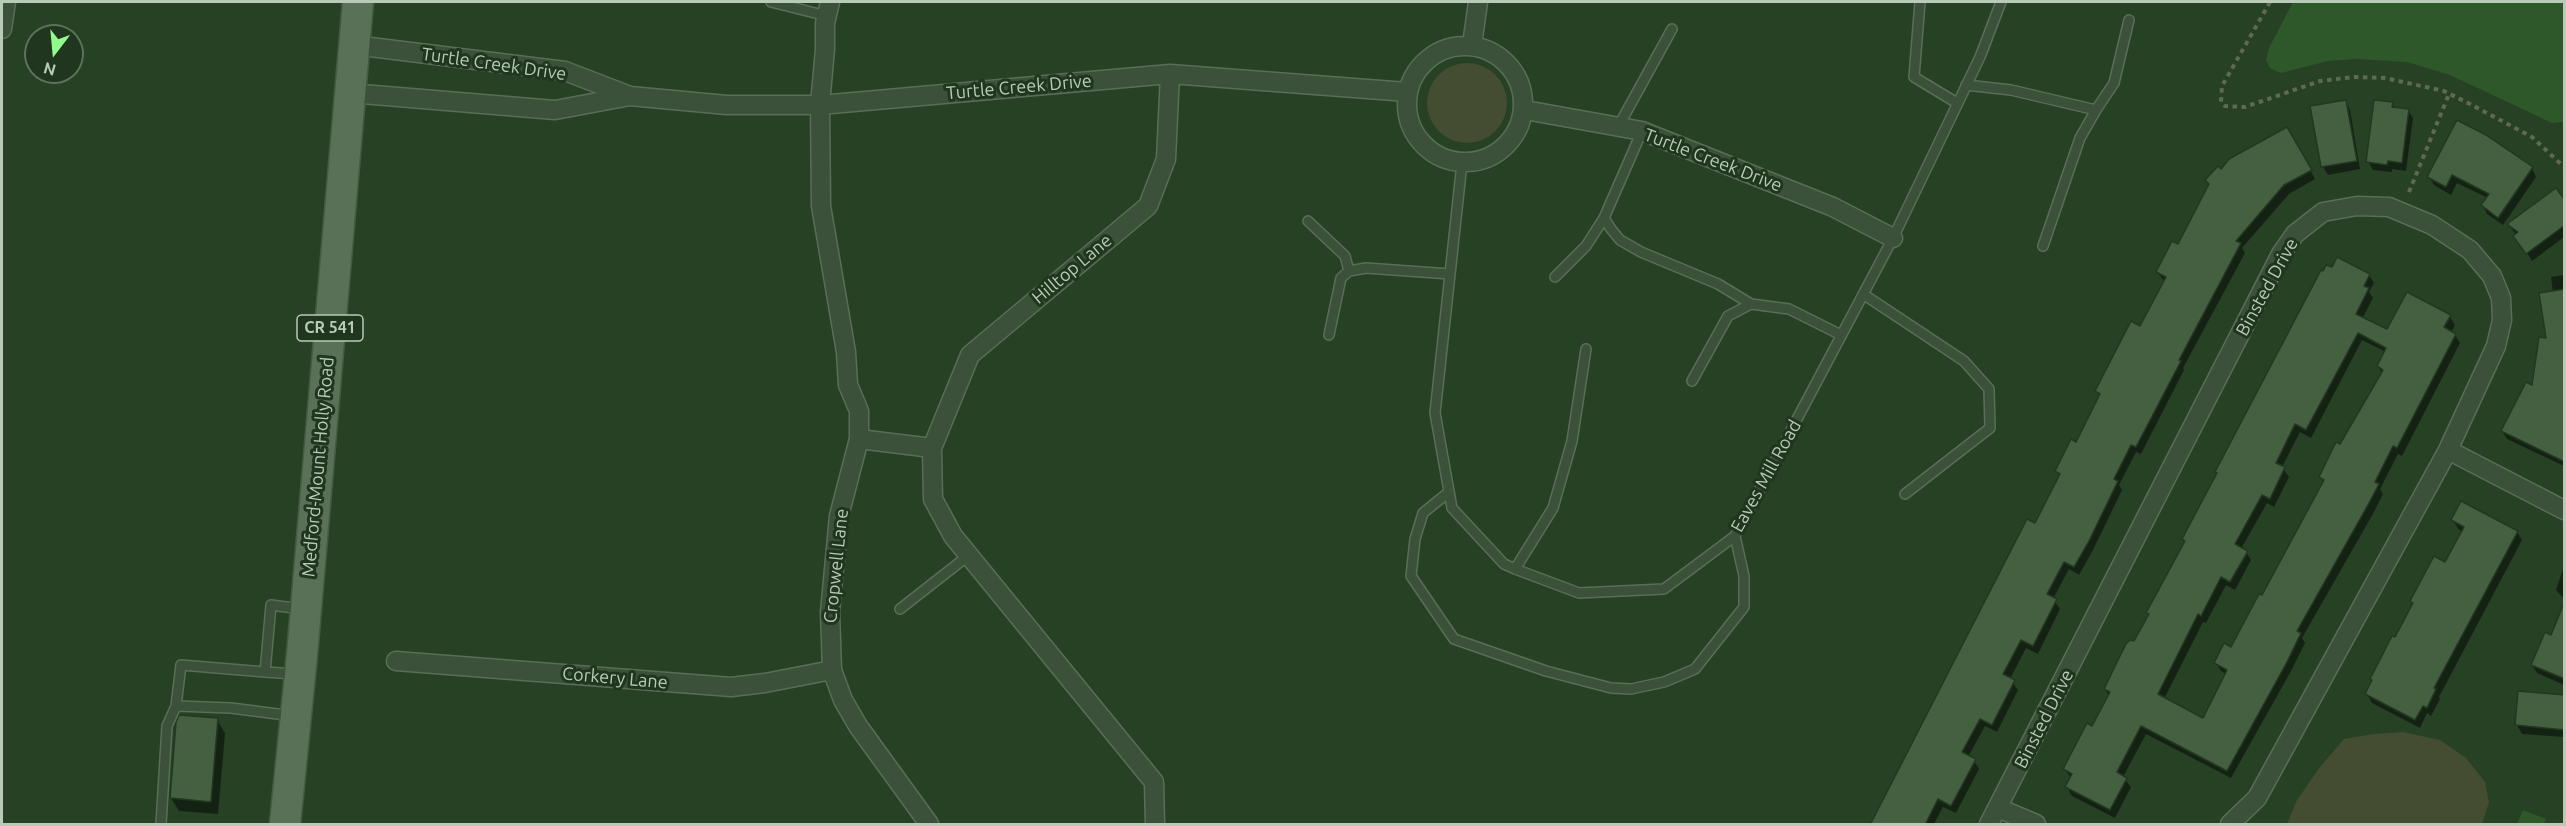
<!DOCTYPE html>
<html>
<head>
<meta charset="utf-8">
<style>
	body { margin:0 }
	#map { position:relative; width:2566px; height:826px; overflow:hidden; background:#274125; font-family:Ubuntu,sans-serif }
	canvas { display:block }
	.frame { position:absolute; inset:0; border:3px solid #b7cbb6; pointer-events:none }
	.north { position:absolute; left:24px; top:24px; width:60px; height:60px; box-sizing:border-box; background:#20361e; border:2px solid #5c725b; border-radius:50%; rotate:196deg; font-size:16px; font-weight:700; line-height:24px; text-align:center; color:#b7cbb6 }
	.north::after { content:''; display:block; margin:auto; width:21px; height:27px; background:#91fb8b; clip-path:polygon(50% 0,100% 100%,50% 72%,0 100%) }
</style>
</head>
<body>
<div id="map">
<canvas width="2566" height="826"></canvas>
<div class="frame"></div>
<div class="north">N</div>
</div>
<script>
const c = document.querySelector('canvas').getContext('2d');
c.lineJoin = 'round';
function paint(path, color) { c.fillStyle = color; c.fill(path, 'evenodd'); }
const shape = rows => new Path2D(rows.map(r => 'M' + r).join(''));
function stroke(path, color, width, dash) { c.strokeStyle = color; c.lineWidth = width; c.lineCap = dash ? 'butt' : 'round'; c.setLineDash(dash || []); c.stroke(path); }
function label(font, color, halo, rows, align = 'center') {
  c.font = font + ' Ubuntu,sans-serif'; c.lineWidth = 6; c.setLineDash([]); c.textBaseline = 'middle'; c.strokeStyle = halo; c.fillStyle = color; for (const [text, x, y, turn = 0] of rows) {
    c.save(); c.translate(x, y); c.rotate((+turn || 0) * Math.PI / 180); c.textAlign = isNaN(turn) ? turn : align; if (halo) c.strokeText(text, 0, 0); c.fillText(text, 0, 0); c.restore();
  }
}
paint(shape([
	'1427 103a40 40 0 1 1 80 0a40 40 0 1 1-80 0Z',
	[2403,732,2440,740,2466,758,2485,782,2489,802,2482,824,2287,824,2297,800,2320,767,2344,739,2373,734]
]), '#444c31');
paint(shape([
	[2293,2,2564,2,2564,122,2552,123,2450,75,2407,62,2359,59,2328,61,2281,73,2276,71,2270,68,2266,60,2269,48],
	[2523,810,2546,819,2544,824,2517,824]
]), '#2e582a');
paint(shape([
	[2345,102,2350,110,2360,169,2328,175,2323,167],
	[2392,103,2395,109,2408,110,2413,118,2406,171,2392,169,2392,172,2373,170,2368,161],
	[2287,129,2315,179,2289,194,2242,248,2245,253,2183,368,2184,370,2141,454,2136,452,2119,485,2122,490,2093,550,2079,575,2069,569,2053,599,2060,609,2038,654,2026,648,2010,679,2018,690,1997,732,1985,726,1968,757,1974,761,1979,769,1956,813,1943,807,1934,824,1871,824,2036,525,2060,477,2056,471,2077,444,2100,398,2097,391,2141,328,2165,282,2157,272,2179,246,2210,186,2207,180],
	[2532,168,2536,177,2503,225,2487,214,2483,206,2488,198,2457,183,2451,195,2434,185,2429,177],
	[2564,202,2564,237,2532,261,2509,224],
	[2369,275,2374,283,2369,292,2373,298,2362,319,2388,331,2450,317,2455,325,2451,332,2455,335,2460,343,2402,456,2398,454,2380,489,2383,494,2374,512,2302,638,2305,643,2291,671,2231,778,2146,734,2123,777,2131,787,2115,818,2072,796,2067,787,2072,779,2064,769,2093,728,2109,696,2105,689,2150,616,2148,613,2185,543,2183,539],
	[2362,340,2386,352,2378,366,2382,373,2320,477,2324,483,2263,597,2232,649,2216,663,2221,671,2226,674,2204,720,2164,699,2203,622,2206,623,2226,585,2235,590,2251,560,2246,552,2241,549,2267,503,2274,507,2289,477,2282,467,2300,432,2311,438],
	[2564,275,2564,319,2553,293,2551,277],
	[2564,394,2564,466,2507,439,2502,431],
	[2453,520,2517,532,2522,540,2439,697,2440,699,2431,716,2427,713,2420,728,2372,703,2367,694,2414,605,2412,601,2446,564,2463,532,2458,529],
	[2564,566,2564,599,2556,590],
	[2564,606,2564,685,2537,673,2532,665,2552,637],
	[2564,696,2564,737,2522,734,2517,725],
	[217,720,225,733,218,814,179,811,171,798]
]), '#0007');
const building = shape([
	[2346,100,2357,161,2321,167,2310,106,2346,100],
	[2374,100,2393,102,2392,107,2409,109,2402,163,2388,161,2387,165,2366,162,2374,100],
	[2457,120,2486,135,2533,167,2498,218,2481,205,2489,194,2452,175,2446,187,2427,177,2457,120],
	[2287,127,2312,170,2284,185,2236,241,2241,243,2179,360,2181,361,2136,447,2131,445,2114,479,2118,481,2089,541,2074,567,2064,562,2047,594,2057,599,2033,646,2021,640,2003,674,2015,680,1992,725,1980,719,1962,752,1976,759,1951,806,1938,799,1925,825,1870,825,2027,519,2035,523,2060,474,2055,471,2071,439,2076,442,2100,394,2095,391,2131,321,2140,326,2166,277,2156,272,2172,241,2178,244,2209,184,2205,180,2218,166,2221,169,2229,159,2287,127],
	[2556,188,2565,200,2565,225,2526,254,2513,236,2518,232,2507,224,2556,188],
	[2337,257,2370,274,2364,286,2369,288,2356,314,2387,329,2407,292,2451,315,2444,327,2456,334,2397,448,2393,446,2375,482,2379,484,2369,503,2297,631,2301,633,2287,662,2227,771,2141,726,2117,772,2127,778,2110,810,2065,787,2072,774,2063,769,2087,723,2092,726,2110,692,2104,689,2117,662,2126,644,2130,640,2134,641,2149,614,2146,613,2185,541,2182,539,2217,473,2215,472,2321,270,2323,271,2326,265,2332,267,2337,257],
	[2358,333,2386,348,2377,366,2383,370,2340,444,2336,442,2319,477,2324,480,2262,595,2259,594,2231,647,2224,643,2214,663,2227,670,2203,718,2158,694,2198,614,2201,616,2221,577,2230,582,2248,551,2235,544,2262,495,2270,499,2285,467,2276,463,2295,424,2306,430,2358,333],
	[2565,289,2565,462,2501,431,2526,382,2532,385,2539,337,2546,338,2539,293,2565,289],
	[2461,501,2518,531,2434,688,2436,689,2427,708,2423,706,2415,720,2365,694,2372,680,2370,679,2392,636,2395,637,2413,603,2410,601,2434,556,2445,562,2464,527,2451,520,2461,501],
	[2564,603,2565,603,2565,679,2531,665,2545,632,2551,635,2564,603],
	[2518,691,2565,695,2565,730,2515,725,2518,691],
	[179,715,218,718,211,802,170,798,176,722,179,715]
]);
paint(building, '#446041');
stroke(building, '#223820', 1.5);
const lane = shape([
	[771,2,827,16],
	[1920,2,1914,77,1957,103],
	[1966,85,2011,90,2096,110,2080,138,2043,246],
	[2096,110,2114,83,2129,20],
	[1618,127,1672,29],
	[1642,131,1604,218,1611,229,1620,240,1641,252,1718,284,1751,304],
	[1462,163,1435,413,1452,508,1504,564,1515,569,1579,593,1664,589,1735,536,1893,238,1980,57,2001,2],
	[1308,221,1345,256,1349,271],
	[1555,277,1586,246,1604,218],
	[1863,294,1964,361,1989,389,1990,428,1905,494],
	[1329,335,1341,278,1349,271,1366,268,1450,274],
	[1692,381,1728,316,1751,304,1789,309,1841,335],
	[1449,492,1423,513,1415,539,1411,576,1454,639,1546,671,1611,688,1631,689,1664,682,1695,669,1744,607,1744,576,1735,536],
	[1515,569,1553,508,1572,441,1586,349],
	[900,609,969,555],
	[295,674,265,672,271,605,301,609],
	[176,706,181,665,265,672],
	[161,824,167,726,176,706,231,708,293,716]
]);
const street = shape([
	[830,2,825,23,825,49,820,105,821,206,846,352,848,385,859,411,859,439,839,516,830,612,832,670,843,700,858,726,929,824],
	[2,29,6,2],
	[1472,45,1478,2],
	'1407 104a58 58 0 1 1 116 0a58 58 0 1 1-116 0Z',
	[350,93,555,110,630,96,565,71,354,45],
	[630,96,727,105,820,105,1170,74,1407,92],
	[1525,110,1642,131,1833,207,1893,238],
	[859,439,932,448],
	[2448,450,2564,510],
	[396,661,731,687,765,683,832,670],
	[1998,808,2036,824],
	[1155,824,1154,782,953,536,933,499,932,448,970,355,1148,206,1166,159,1170,74],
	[1989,824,2281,254,2295,234,2323,212,2357,206,2389,207,2432,225,2470,250,2492,276,2501,298,2502,320,2496,346,2448,450,2257,798,2230,824]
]);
const primary = shape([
	[285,824,302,655,358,2]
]);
stroke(lane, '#596e57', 12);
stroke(street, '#596e57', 21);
stroke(primary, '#445a43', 33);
stroke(shape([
	[2270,2,2222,86,2221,102,2225,106,2245,107,2320,81,2354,77,2385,78,2444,91,2470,104,2532,137,2564,167],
	[2409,192,2449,94]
]), '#5e6a51', 4, [4.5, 4.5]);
stroke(lane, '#3b5139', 9);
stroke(street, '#3b5139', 18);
stroke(primary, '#597157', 30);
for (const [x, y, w] of [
	[330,328,66]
]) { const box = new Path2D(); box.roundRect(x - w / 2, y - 13, w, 26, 4.5); c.fillStyle = '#20361e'; c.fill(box); stroke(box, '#b7cbb6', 1.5); }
label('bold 16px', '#b7cbb6', null, [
	["CR 541",330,328]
]);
label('18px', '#b7cbb6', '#20361e', [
	["Turtle Creek Drive",494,64,8],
	["Turtle Creek Drive",1019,87,-5],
	["Turtle Creek Drive",1713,160,21],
	["Hilltop Lane",1072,269,-40],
	["Binsted Drive",2267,287,-61],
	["Medford-Mount Holly Road",318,467,-85],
	["Eaves Mill Road",1766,476,-61],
	["Cropwell Lane",836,566,-84],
	["Corkery Lane",615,678,5],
	["Binsted Drive",2044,719,-63]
]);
</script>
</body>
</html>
